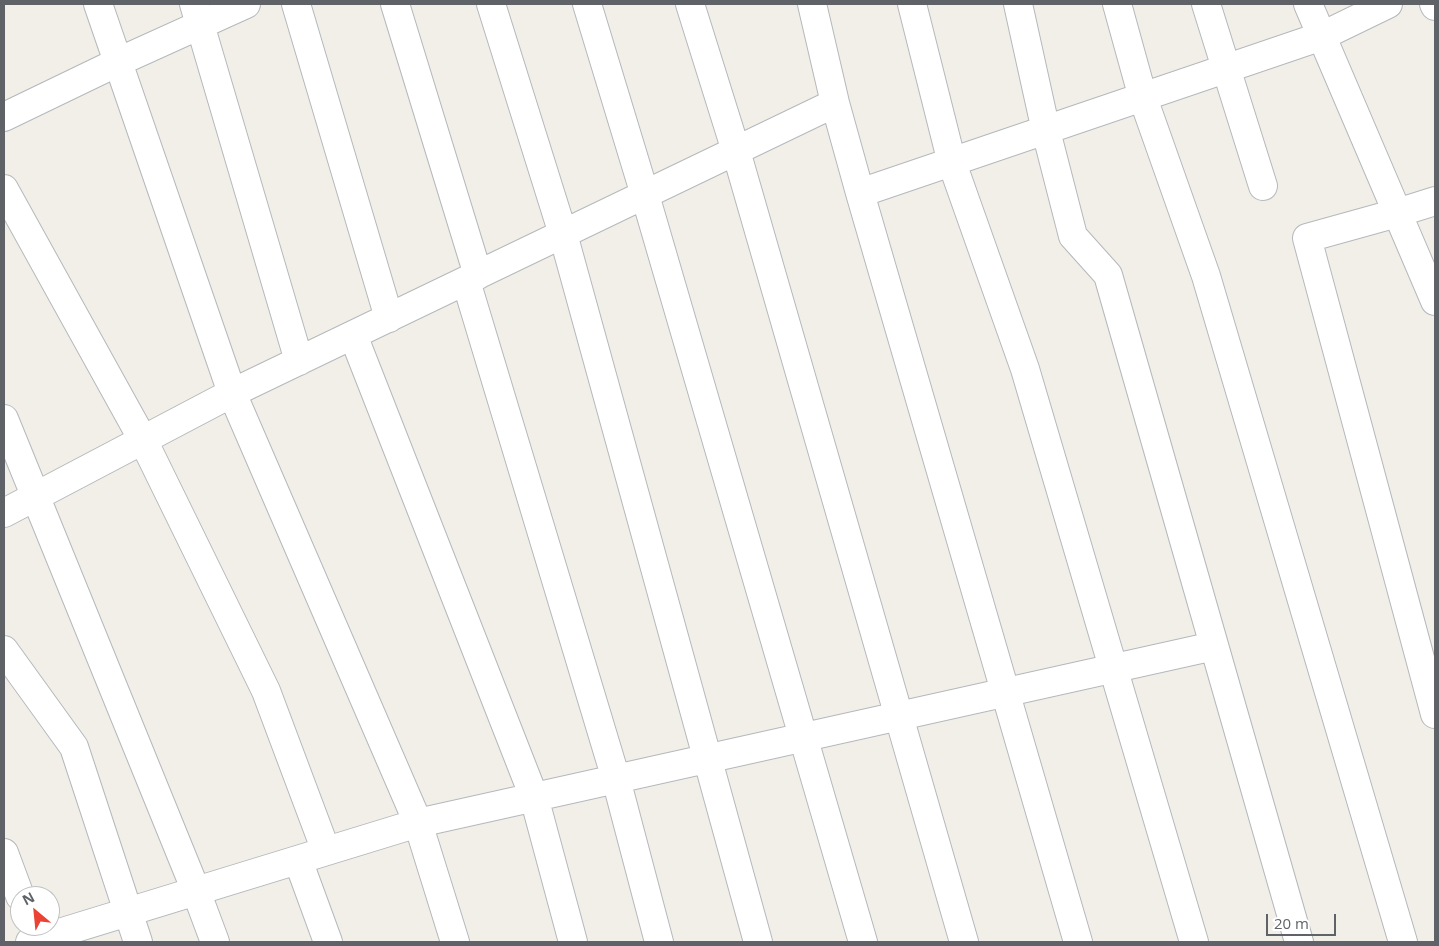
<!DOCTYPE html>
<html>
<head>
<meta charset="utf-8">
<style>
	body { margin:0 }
	#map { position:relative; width:1439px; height:946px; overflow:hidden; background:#f1efe8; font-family:"Open Sans",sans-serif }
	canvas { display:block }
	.frame { position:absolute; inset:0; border:5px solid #5f6368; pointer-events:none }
	.north { position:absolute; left:10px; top:886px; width:50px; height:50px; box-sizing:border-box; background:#fff; border:1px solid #bfc1c3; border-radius:50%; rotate:332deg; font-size:14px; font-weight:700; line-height:20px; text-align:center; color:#5f6368 }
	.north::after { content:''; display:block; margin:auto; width:18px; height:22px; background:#ea4335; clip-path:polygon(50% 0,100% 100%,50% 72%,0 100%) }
	.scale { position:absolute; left:1266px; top:914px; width:70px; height:22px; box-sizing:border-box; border:2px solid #5f6368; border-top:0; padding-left:6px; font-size:15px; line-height:18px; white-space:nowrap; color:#5f6368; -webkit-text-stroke:4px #fff; paint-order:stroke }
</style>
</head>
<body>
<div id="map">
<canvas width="1439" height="946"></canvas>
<div class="frame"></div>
<div class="north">N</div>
<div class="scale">20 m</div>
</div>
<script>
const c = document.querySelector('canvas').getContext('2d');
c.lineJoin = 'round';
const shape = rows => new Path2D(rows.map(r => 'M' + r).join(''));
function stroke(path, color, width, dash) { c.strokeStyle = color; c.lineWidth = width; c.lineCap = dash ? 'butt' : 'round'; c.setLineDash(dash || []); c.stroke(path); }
const minor = shape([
	[98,4,232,393,418,823,455,942],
	[194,4,299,361],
	[296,4,389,318],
	[395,4,478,275],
	[491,4,563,234,758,942],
	[587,4,645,195,863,942],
	[690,4,736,151,964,942],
	[812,4,835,103,860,193,1078,942],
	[912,4,952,163,1025,369,1194,942],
	[1018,4,1046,131,1073,236,1108,275,1299,942],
	[1117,4,1143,98,1206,276,1403,942],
	[1206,4,1263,186],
	[1308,4,1435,301],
	[1434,4,1435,6],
	[4,117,118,62,246,4],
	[4,189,143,440,266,691,326,851],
	[860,193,1322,36,1388,4],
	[1435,201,1397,213,1307,238,1435,714],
	[466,281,616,779,659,942],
	[353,335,534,797,573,942],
	[4,419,196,891,215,942],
	[4,513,232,393,835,103],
	[4,650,74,747,138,942],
	[4,853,20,896],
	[298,860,328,942],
	[30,942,418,823,1214,646]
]);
stroke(minor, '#b5b8bc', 30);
stroke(minor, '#fff', 28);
</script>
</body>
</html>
